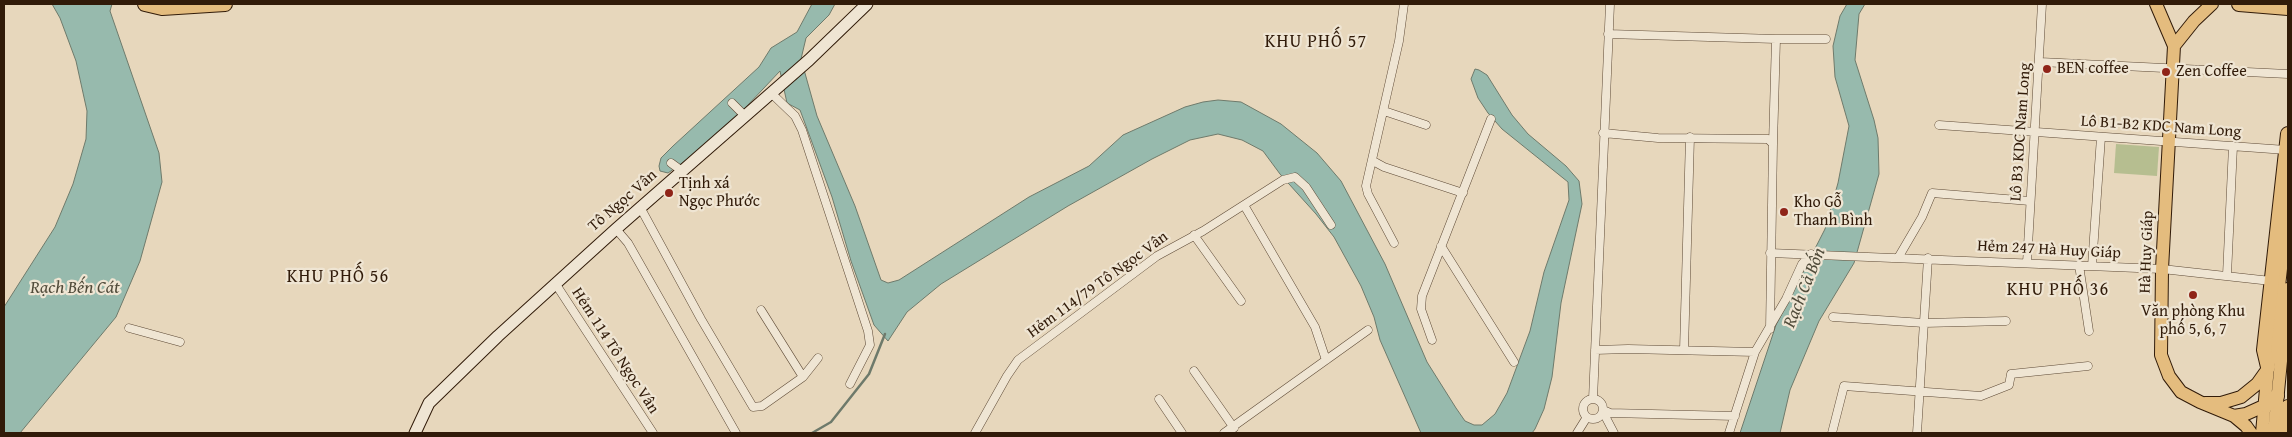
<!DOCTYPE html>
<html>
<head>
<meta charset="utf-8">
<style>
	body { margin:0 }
	#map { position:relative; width:2292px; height:437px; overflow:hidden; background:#e7d7bc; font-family:"Gentium Book Plus",serif }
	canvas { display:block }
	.frame { position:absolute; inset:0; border:5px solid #311b09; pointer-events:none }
</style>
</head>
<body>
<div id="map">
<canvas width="2292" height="437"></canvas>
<div class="frame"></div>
</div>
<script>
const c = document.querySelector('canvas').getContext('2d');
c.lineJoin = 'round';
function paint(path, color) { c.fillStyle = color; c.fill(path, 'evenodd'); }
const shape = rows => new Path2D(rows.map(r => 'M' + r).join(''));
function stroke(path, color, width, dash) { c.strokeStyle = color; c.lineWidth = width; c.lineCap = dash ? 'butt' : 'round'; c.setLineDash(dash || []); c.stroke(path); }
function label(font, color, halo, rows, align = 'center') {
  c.font = font + ' "Gentium Book Plus",serif'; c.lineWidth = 4.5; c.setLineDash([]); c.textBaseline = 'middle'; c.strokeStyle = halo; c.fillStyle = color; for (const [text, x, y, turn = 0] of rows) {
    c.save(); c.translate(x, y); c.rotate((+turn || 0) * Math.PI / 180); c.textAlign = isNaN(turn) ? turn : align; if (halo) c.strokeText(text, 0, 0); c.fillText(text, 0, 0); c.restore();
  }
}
paint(shape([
	[2116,144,2159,147,2157,176,2114,173]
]), '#b6be90');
const water = shape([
	[52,4,112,4,110,11,159,153,162,182,140,261,116,317,20,433,4,433,4,307,55,227,73,184,86,139,87,111,76,61,60,18,52,4],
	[812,4,835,4,829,15,806,38,801,59,817,116,855,206,881,280,888,283,899,280,1029,197,1089,166,1123,135,1185,107,1203,102,1218,100,1241,102,1281,124,1317,153,1341,181,1385,264,1427,362,1456,408,1465,421,1474,425,1482,425,1495,414,1507,393,1530,331,1544,272,1569,200,1568,182,1502,129,1488,113,1478,98,1471,79,1475,69,1479,70,1487,75,1512,115,1528,134,1566,166,1579,181,1582,204,1561,303,1552,377,1544,409,1535,429,1532,433,1421,433,1380,340,1374,317,1361,286,1334,237,1316,214,1280,174,1263,151,1242,140,1218,134,1190,140,1152,159,1068,206,941,284,907,312,888,341,874,325,851,261,832,197,806,126,800,110,787,103,780,71,729,125,691,157,668,173,660,171,659,166,661,158,673,146,759,67,771,48,797,32,812,4],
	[1847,4,1865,4,1859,14,1855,60,1874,120,1878,138,1879,174,1854,263,1819,321,1790,390,1780,433,1740,433,1776,325,1825,229,1838,183,1849,126,1835,77,1833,46,1840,16,1847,4]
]);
paint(water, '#97baad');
stroke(water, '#6e7a6b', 1);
stroke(shape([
	[812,433,831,422,869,374,885,334]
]), '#6e7a6b', 2.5);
const street = shape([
	[1608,34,1776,39,1773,144],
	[1776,39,1826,39],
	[2040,62,2288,74],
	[771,93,795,116,802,130,868,331,870,345,850,384],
	[732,103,745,116],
	[1384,111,1426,125],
	[1939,125,2286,150],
	[1603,133,1658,138,1768,139,1773,144,1770,329],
	[1373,161,1384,167,1463,193],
	[671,163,682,171],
	[1244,205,1315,327,1326,360],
	[640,207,701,319,753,407,762,406,803,377,818,358],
	[616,229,628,243,736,433],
	[1194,235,1241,301],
	[1394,243,1368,194,1366,186,1399,41,1404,4],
	[1441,246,1514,362],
	[1770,253,2162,269,2271,281],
	[1898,258,1922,217,1932,193,2030,201],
	[2027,263,2042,4],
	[2079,265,2089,331],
	[2092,266,2101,137],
	[2227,275,2233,146],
	[555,283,653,433],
	[761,310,803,377],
	[1833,317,1924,323,2006,321],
	[129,328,180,342],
	[1432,340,1421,309,1422,296,1491,119],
	[1595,350,1628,349,1755,352],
	[1684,350,1690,137],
	[1194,371,1234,428],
	[1159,399,1182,433],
	[1593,399,1610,4],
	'1583 409a10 10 0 1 1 20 0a10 10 0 1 1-20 0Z',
	[1603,410,1610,413,1735,416],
	[1603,412,1614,433],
	[975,433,1007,376,1018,360,1157,256,1203,231,1283,180,1295,177,1306,187,1331,225],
	[1224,433,1368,330],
	[1577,433,1587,417],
	[1729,433,1755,352,1786,299,1802,264,1811,254],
	[1832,433,1844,386,1981,396,2009,385,2011,374,2088,366],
	[1917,433,1928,258]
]);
const secondary = shape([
	[415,433,429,403,498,336,616,229,809,60,867,4]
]);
const primary = shape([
	[2156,4,2174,46,2162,269,2161,355,2169,376,2181,392,2200,402,2234,416,2246,414,2266,405],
	[2174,46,2194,21,2212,4],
	[2205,403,2221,403,2241,397,2257,384,2267,370],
	[2234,416,2246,426,2251,433],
	[2262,433,2268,367,2273,339,2288,207],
	[2274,433,2288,289]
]);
const highway = shape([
	[145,4,162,8,225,4],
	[2239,4,2288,8],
	[2268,367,2264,350,2288,134],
	[2266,405,2277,396],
	[2284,433,2288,407]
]);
stroke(street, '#5e4a36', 9);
stroke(secondary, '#311b09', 13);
stroke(primary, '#311b09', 14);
stroke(highway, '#311b09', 16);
stroke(street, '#efe5d3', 8);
stroke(secondary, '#efe5d3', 11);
stroke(primary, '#e4bc7e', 12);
stroke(highway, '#e4bc7e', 14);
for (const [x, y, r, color] of [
	[2047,69,5,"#8f2418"],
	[2166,72,5,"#8f2418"],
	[669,193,5,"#8f2418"],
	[1784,212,5,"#8f2418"],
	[2193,295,5,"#8f2418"]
]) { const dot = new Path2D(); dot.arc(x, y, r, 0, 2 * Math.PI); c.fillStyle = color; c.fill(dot); stroke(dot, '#efe5d3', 2); }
label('16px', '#311b09', '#efe5d3', [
	["BEN coffee",2057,69],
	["Zen Coffee",2176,72],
	["Tịnh xá",679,184],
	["Ngọc Phước",679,202],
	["Kho Gỗ",1794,203],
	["Thanh Bình",1794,221],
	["Văn phòng Khu",2193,312,"center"],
	["phố 5, 6, 7",2193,330,"center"]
], 'left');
label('16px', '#311b09', '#efe5d3', [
	["Lô B1-B2 KDC Nam Long",2161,127,4],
	["Lô B3 KDC Nam Long",2021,132,-86],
	["Tô Ngọc Vân",623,201,-41],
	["Hẻm 247 Hà Huy Giáp",2049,250,3],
	["Hà Huy Giáp",2147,252,-88],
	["Hẻm 114/79 Tô Ngọc Vân",1098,285,-36],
	["Hẻm 114 Tô Ngọc Vân",615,351,57]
]);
c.letterSpacing = '1px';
label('18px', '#311b09', '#efe5d3', [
	["KHU PHỐ 57",1316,42],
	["KHU PHỐ 56",338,277],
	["KHU PHỐ 36",2058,290]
]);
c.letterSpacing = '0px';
label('italic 18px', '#504b3a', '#efe5d3', [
	["Rạch Bến Cát",75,288],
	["Rạch Cả Bốn",1805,288,-68]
]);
</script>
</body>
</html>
